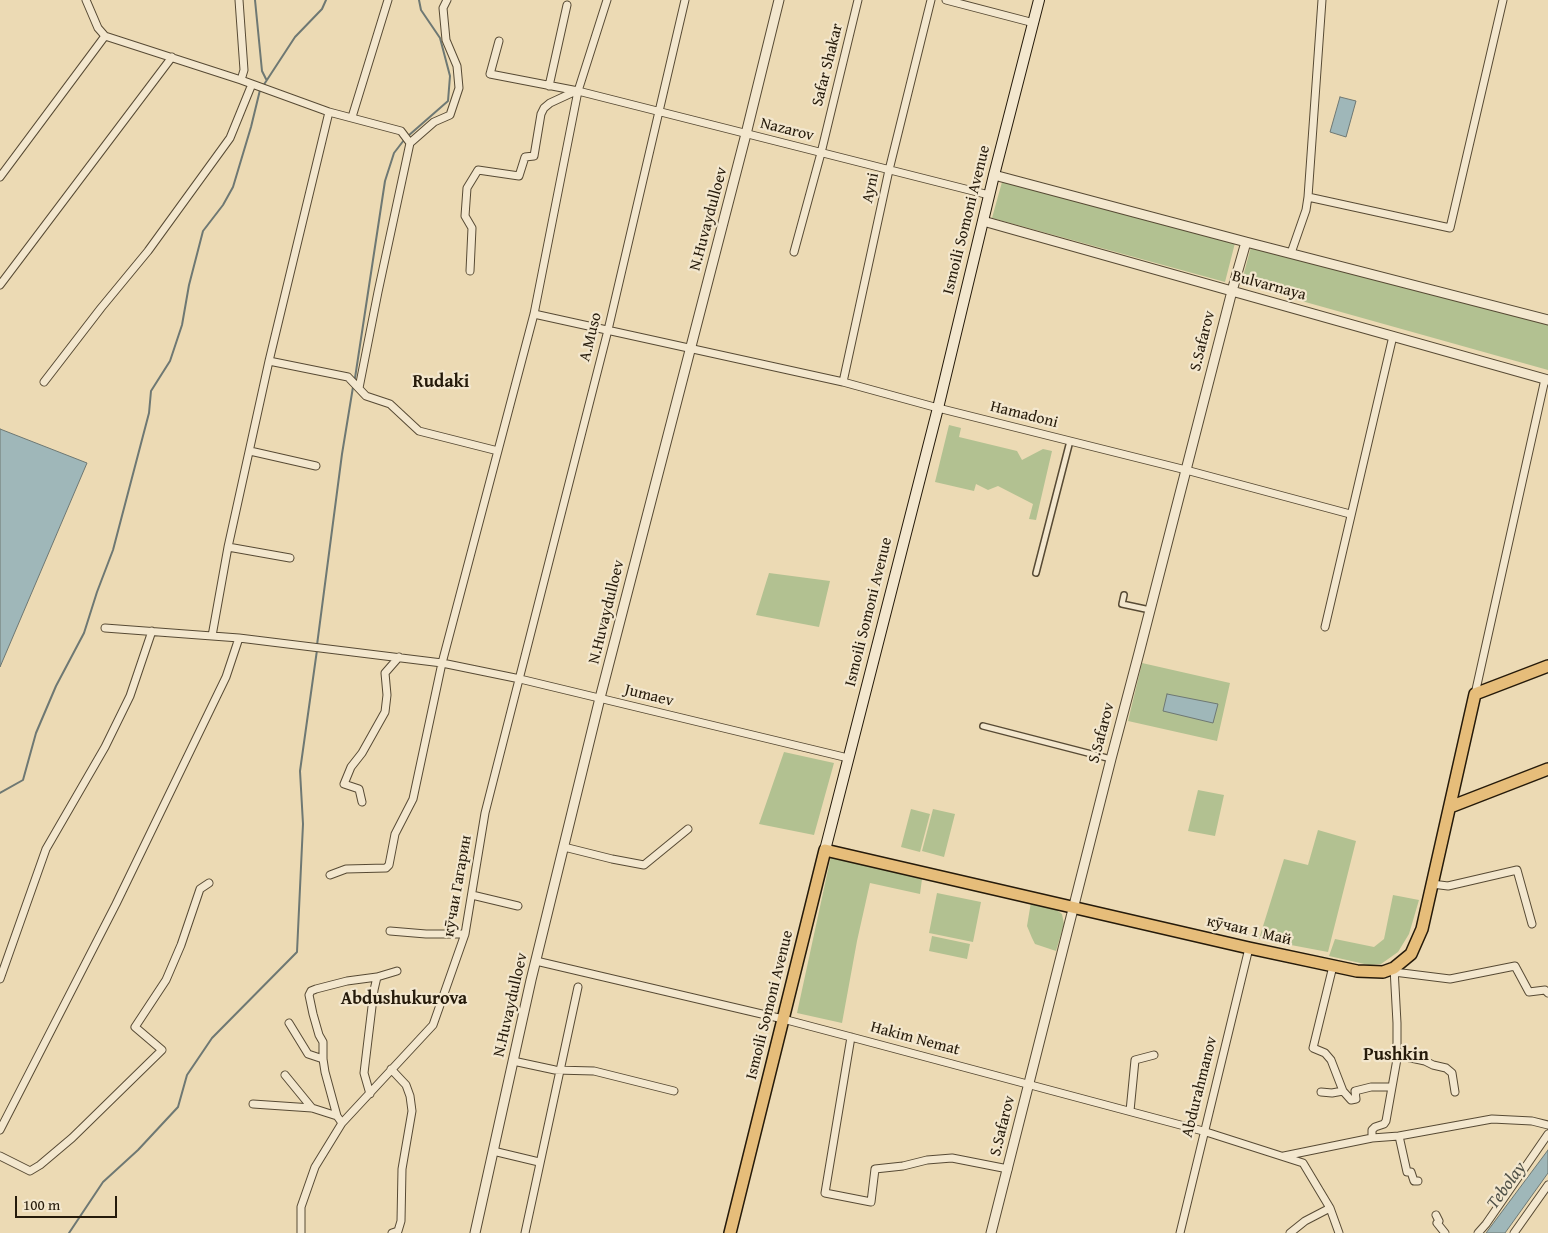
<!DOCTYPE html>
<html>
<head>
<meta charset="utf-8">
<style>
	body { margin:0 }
	#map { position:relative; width:1548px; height:1233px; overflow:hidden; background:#ecdab4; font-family:"Gentium Book Plus",serif }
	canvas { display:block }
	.scale { position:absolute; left:15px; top:1196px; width:102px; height:22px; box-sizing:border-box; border:2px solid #251a0a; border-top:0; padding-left:6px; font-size:15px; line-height:18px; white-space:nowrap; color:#251a0a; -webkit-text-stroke:4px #f3e7ce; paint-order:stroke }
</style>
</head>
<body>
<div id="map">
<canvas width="1548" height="1233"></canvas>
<div class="scale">100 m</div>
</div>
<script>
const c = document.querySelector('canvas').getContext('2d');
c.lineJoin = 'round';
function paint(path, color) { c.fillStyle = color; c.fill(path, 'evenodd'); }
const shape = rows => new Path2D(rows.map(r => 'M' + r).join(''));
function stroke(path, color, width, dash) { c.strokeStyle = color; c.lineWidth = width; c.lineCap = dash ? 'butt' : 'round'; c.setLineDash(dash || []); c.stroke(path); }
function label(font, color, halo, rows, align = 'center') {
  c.font = font + ' "Gentium Book Plus",serif'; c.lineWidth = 4.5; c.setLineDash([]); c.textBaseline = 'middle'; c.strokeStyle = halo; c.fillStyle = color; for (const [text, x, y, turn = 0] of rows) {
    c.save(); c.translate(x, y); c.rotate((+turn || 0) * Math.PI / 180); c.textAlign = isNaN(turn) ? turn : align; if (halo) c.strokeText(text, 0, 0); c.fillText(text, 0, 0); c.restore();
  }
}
paint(shape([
	[1002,182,1235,243,1225,282,992,218],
	[1251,247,1548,325,1548,370,1241,284],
	[949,425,961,428,959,437,1017,451,1022,460,1043,449,1052,451,1036,520,1029,519,1033,504,998,486,988,490,976,484,974,491,935,482],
	[769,573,830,581,819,627,756,615],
	[1142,663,1230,683,1217,741,1128,721],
	[784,752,834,763,814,835,759,824],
	[1198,790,1224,795,1215,836,1188,831],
	[911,809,930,814,920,852,901,847],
	[933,809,955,814,944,857,922,851],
	[1318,830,1356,841,1328,952,1259,939,1284,859,1308,865],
	[831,856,922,879,920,894,870,883,857,941,842,1023,797,1013],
	[937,893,981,902,973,942,929,933],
	[1393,895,1419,900,1409,934,1398,952,1381,964,1369,965,1329,956,1335,939,1374,947,1384,939],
	[1031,902,1055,909,1062,914,1064,924,1056,951,1035,944,1032,938,1027,926],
	[932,936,970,944,967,959,929,951]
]), '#b2c191');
const water = shape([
	[1340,97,1356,101,1346,137,1330,132,1340,97],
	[0,429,87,463,0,667,0,429],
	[1167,694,1218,704,1213,723,1163,711,1167,694],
	[1548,1150,1548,1173,1505,1233,1486,1233,1548,1150]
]);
paint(water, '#9fb7b9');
stroke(water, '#6e7873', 1);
stroke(shape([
	[255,0,262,71,266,79],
	[263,86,295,37,322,9,326,0],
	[408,136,448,101,450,76,440,38,421,10,419,0],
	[355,378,385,181,394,153,404,140],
	[317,645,342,454,353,387],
	[0,793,23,780,36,733,56,686,84,633,97,592,113,550,149,413,151,391,170,361,182,325,189,285,203,231,223,205,233,187,251,127,260,90],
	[69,1233,103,1182,138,1150,178,1107,187,1075,212,1038,297,952,303,824,300,771,317,650]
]), '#6e7873', 2);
const pedestrian = shape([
	[1036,573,1070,441],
	[1124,595,1122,604,1150,610],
	[983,726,1111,759]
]);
const minor = shape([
	[86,0,98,28,105,36,241,80,329,112,401,131,410,143],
	[239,0,244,70,241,80],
	[946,0,1034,23],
	[499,41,490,74,578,91,989,195],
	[549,86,567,5],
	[352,117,388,0],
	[0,177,105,36],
	[1308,197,1450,228,1503,0],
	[794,252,821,153,858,0],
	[1291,253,1306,210,1308,197,1322,0],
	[470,271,472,228,465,216,467,188,478,170,519,176,525,157,534,156,541,114,544,108,550,103,576,91],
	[0,285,172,57],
	[534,314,843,382,938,408,1186,470,1350,514],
	[269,361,348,377,366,396,390,404,419,431,498,451],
	[44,382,101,308,148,251,230,138,252,84],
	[843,382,889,170,931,0],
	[359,388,378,292,410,143,434,122,450,115,459,88,457,66,446,40,443,8,447,0],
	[250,451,316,466],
	[228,547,290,558],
	[1325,627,1393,336],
	[105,628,239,638,442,663,520,679,848,758],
	[212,636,228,547,269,361,329,112],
	[1475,694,1545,379],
	[362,802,359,789,344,784,351,767,362,753,385,712,387,695,385,673,399,657],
	[564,847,612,859,644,865,688,829],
	[330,875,346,869,386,868,389,865,395,834,413,799,442,663,534,314,578,91,607,0],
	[1432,884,1448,886,1517,870,1532,924],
	[472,895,518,906],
	[390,931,426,934,465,934],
	[536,961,783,1019,851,1037,1203,1131,1303,1163,1330,1208,1339,1233],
	[1333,966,1313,1048,1325,1053,1331,1060,1343,1091,1351,1100,1356,1099,1355,1091,1371,1087,1391,1087],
	[1394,972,1450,979,1515,966,1529,992,1545,990,1548,993],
	[0,979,46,849,105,747,130,696,152,631],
	[289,1023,308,1054,323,1059],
	[851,1037,825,1193,871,1202,875,1169,903,1166,927,1160,952,1158,1008,1169],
	[1397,1055,1425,1061,1433,1065,1446,1068,1452,1073,1455,1092],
	[513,1061,555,1070,594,1071,674,1091],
	[391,1069,406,1085,410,1096,412,1111,402,1169,401,1221,398,1231,392,1233],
	[285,1075,312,1108],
	[1321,1092,1332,1093,1343,1091],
	[370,1094,364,1073,374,990,377,977,397,971],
	[253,1104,312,1108,337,1116],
	[1130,1111,1135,1060,1154,1055],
	[342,1123,337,1116,325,1072,323,1059,323,1042,319,1035,313,1014,309,995,311,991,316,989,347,981,377,977],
	[0,1130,116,904,226,677,239,638],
	[1399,1136,1407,1172,1411,1172,1414,1181,1418,1181],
	[1372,1138,1372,1130,1375,1127,1384,1124,1386,1121,1397,1059,1397,1023,1394,968],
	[493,1151,539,1162],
	[0,1156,30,1171,40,1165,72,1138,162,1050,135,1027,166,980,181,945,200,889,209,883],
	[1284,1156,1372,1138,1399,1136,1492,1119,1532,1121,1548,1125],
	[1436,1215,1439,1221,1437,1223,1445,1233],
	[301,1233,301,1207,315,1167,342,1123,433,1025,465,934,485,813,608,330,685,0],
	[525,1233,578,987],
	[1180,1233,1249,948],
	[1290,1233,1305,1221,1330,1208],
	[1478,1233,1486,1224,1548,1134],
	[1514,1233,1548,1185]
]);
const tertiary = shape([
	[994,175,1246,242,1548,320],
	[983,221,1548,380],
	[475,1233,531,980,600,698,746,134,779,0],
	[991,1233,1111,759,1139,653,1232,291,1246,242]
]);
const secondary = shape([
	[825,850,938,408,994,175,1039,0]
]);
const primary = shape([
	[1450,807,1548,769],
	[730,1233,825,850,1249,948,1357,971,1383,972,1394,968,1411,954,1422,929,1475,694,1548,666]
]);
stroke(pedestrian, '#574a34', 8);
stroke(minor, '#574a34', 9);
stroke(tertiary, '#574a34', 11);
stroke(secondary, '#251a0a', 12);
stroke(primary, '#251a0a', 14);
stroke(pedestrian, '#f3e7ce', 5);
stroke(minor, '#f3e7ce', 7);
stroke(tertiary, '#f3e7ce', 9);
stroke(secondary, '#f3e7ce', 10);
stroke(primary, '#e6bd7a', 11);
label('16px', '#251a0a', '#f3e7ce', [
	["Safar Shakar",828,65,-76],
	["Nazarov",787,130,14],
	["Ayni",871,188,-78],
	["N.Huvaydulloev",709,219,-75],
	["Ismoili Somoni Avenue",967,220,-76],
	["Bulvarnaya",1269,286,15],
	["A.Muso",591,337,-76],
	["S.Safarov",1203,341,-76],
	["Hamadoni",1024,415,14],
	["N.Huvaydulloev",607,612,-76],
	["Ismoili Somoni Avenue",869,612,-76],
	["Jumaev",649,696,14],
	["S.Safarov",1102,733,-75],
	["кӯчаи Гагарин",458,886,-80],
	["кӯчаи 1 Май",1249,931,13],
	["N.Huvaydulloev",511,1005,-77],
	["Ismoili Somoni Avenue",770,1005,-76],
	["Hakim Nemat",915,1039,15],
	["Abdurahmanov",1200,1087,-76],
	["S.Safarov",1003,1126,-76]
]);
label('bold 18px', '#251a0a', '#f3e7ce', [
	["Rudaki",441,382],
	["Abdushukurova",404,999],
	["Pushkin",1396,1055]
]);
label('italic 18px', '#505147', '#f3e7ce', [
	["Tebolay",1507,1186,-54]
]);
</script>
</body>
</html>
